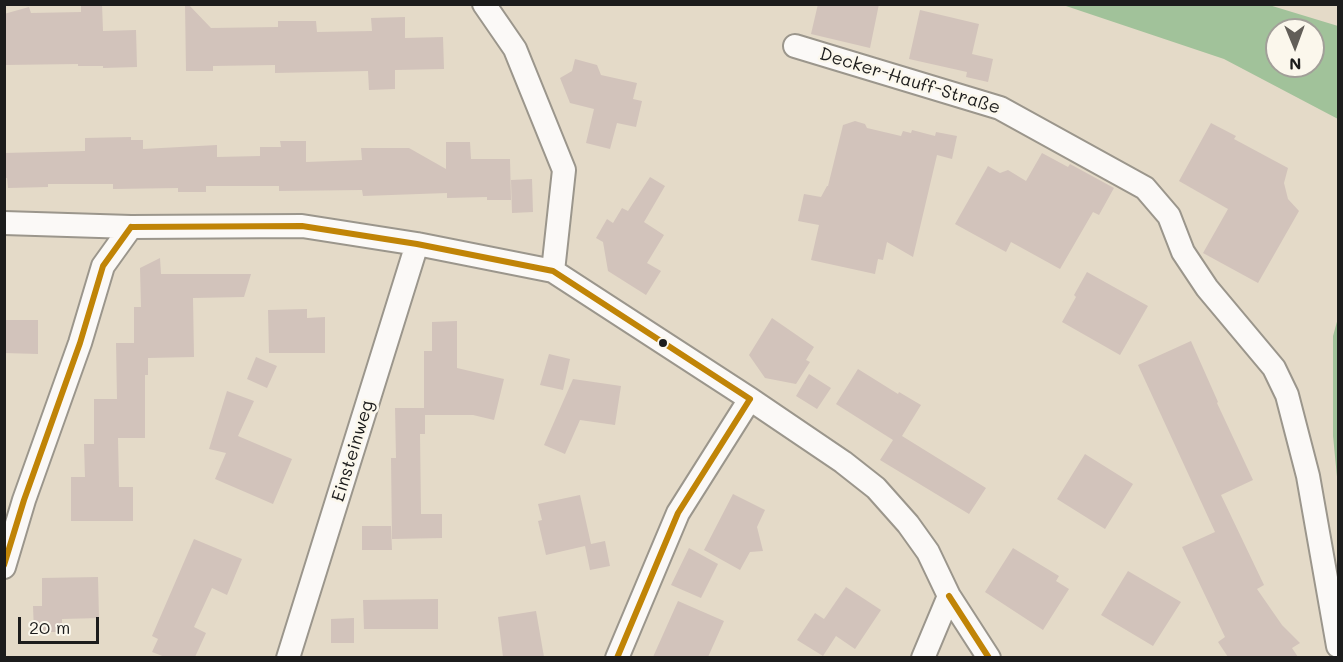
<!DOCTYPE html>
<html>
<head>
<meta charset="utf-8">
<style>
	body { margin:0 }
	#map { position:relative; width:1343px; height:662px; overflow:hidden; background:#e4dac8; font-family:Mali,sans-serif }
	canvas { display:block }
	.frame { position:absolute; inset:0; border:6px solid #1c1c1c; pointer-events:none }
	.north { position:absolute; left:1265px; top:18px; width:60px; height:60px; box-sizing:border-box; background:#fbf7ec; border:2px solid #a29f99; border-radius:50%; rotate:179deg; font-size:16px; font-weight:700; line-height:24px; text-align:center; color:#1c1c1c }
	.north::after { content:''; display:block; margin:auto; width:21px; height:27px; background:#625e58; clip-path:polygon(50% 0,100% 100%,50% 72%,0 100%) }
	.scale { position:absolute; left:18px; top:617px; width:81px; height:27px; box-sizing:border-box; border:3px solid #1c1c1c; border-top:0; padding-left:8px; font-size:18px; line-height:21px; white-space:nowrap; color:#1c1c1c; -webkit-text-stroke:4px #fbf7ec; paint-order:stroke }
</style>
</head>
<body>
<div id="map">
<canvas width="1343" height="662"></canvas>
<div class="frame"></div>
<div class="north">N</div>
<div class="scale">20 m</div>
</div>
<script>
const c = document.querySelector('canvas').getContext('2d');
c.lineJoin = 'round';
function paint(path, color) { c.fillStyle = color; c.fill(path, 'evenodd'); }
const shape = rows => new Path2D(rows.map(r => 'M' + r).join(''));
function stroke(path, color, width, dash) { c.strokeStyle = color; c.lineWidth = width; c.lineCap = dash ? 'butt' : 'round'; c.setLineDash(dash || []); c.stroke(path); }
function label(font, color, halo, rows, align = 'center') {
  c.font = font + ' Mali,sans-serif'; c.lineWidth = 5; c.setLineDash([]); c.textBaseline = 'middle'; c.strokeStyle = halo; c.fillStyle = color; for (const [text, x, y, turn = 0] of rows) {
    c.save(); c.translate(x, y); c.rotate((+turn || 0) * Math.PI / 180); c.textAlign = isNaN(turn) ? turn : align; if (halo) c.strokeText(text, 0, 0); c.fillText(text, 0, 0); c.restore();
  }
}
paint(shape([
	[1063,5,1269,5,1338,26,1338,119,1224,59],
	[1277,30,1313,30,1313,66,1277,66],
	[1338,318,1338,487,1333,436,1333,336]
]), '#a1c29a');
paint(shape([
	[81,4,102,4,103,31,136,30,137,67,103,68,103,66,78,66,78,64,4,65,4,14,29,7,31,13,81,12],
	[185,4,188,4,211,28,278,27,278,21,316,21,317,32,372,31,371,18,405,17,405,38,443,37,444,69,395,70,395,89,369,90,368,71,275,73,275,65,213,66,213,71,186,71],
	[818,4,879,4,870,48,811,34],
	[920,10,979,24,972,54,993,59,988,82,966,77,967,72,909,59],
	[575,59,597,65,601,75,637,83,633,99,642,101,636,127,617,123,610,149,586,143,594,109,570,103,560,78,572,71],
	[855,121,865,124,867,128,901,136,903,131,911,133,912,130,935,136,936,132,957,136,952,159,937,155,913,257,887,242,883,260,878,259,875,274,811,260,819,225,798,221,804,194,821,197,827,186,828,186,843,125],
	[1211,123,1236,136,1234,139,1288,168,1284,183,1288,199,1299,211,1258,283,1203,253,1228,209,1179,181],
	[131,137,131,140,143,140,143,149,217,145,217,157,260,156,260,147,281,147,280,141,306,141,306,162,362,160,361,148,409,148,446,169,446,142,470,142,471,159,510,159,511,200,487,200,487,197,447,198,447,193,363,196,362,190,279,191,279,186,206,186,206,192,178,192,178,188,113,189,113,184,48,184,48,187,8,188,7,178,4,178,4,153,85,151,85,138],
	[1042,153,1068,167,1070,164,1114,188,1099,215,1093,212,1060,269,1011,242,1006,252,955,224,988,166,1000,173,1008,170,1026,181],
	[650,177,665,186,644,222,664,235,647,263,661,271,646,295,608,271,603,242,596,238,607,219,613,223,622,208,628,211],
	[532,179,533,212,512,213,511,180],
	[160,258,161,274,251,274,244,297,193,298,194,357,148,358,148,375,145,375,145,438,118,438,119,487,133,487,133,521,71,521,71,477,85,477,84,444,94,444,94,399,117,399,116,343,134,343,134,307,141,307,140,268],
	[1087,272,1148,306,1120,355,1062,322,1076,297,1074,295],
	[307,309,307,318,325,317,325,353,269,353,268,310],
	[772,318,814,347,806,360,810,362,796,384,765,378,749,355],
	[4,320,38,320,38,354,4,353],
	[457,321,457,368,504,379,494,420,473,415,425,415,425,434,420,434,421,514,442,514,442,538,392,539,391,458,396,458,395,408,424,408,424,351,432,351,432,322],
	[1191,341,1218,402,1217,403,1253,480,1221,495,1264,585,1257,589,1282,625,1300,643,1292,648,1298,657,1228,657,1218,642,1225,637,1182,547,1215,532,1138,365],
	[549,354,570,359,563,390,540,385],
	[256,357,277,366,267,388,247,379],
	[858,369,898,394,899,392,921,405,902,436,986,488,969,514,880,460,893,440,836,404],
	[809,374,831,388,817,409,796,396],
	[573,379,621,386,615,425,580,420,565,454,544,445],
	[227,391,254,401,238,436,292,459,273,504,215,479,226,453,209,449],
	[1085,454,1133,484,1105,529,1057,499],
	[733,494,765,510,757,527,763,551,750,552,740,570,704,550],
	[580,495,591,544,605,541,610,566,590,570,585,546,546,555,538,521,542,520,538,504],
	[362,526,391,526,392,550,362,550],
	[194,539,242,559,227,595,212,588,194,627,206,633,195,657,165,657,152,652,158,639,152,636],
	[689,548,718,564,701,598,671,585],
	[1013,548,1059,576,1056,581,1069,589,1043,630,985,592],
	[1128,571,1181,602,1153,646,1101,615],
	[98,577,99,618,62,619,62,632,34,632,33,606,42,606,42,578],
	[846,587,881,610,855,649,836,636,823,656,797,640,815,613,824,619],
	[438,599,438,629,364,629,363,600],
	[678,601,724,621,708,657,653,657],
	[536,611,544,657,503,657,498,617],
	[354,618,354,643,331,643,331,619]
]), '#d2c3bb');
const street = shape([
	[484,4,515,49,564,170,553,271],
	[795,46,1000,108,1145,188,1169,216,1183,252,1207,288,1274,368,1287,395,1308,476,1338,646],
	[4,223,131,227,302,226,417,244,553,271,750,399,843,462,876,488,908,524,928,552,949,596,989,658],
	[4,567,24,500,80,343,103,266,131,227],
	[288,658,417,244],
	[617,658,678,513,750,399],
	[923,658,949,596]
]);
stroke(street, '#9b968c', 26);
stroke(street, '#fbf9f7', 22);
stroke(shape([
	[131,227,302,226,417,244,553,271,750,399],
	[4,565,24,500,80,343,103,266,131,227],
	[949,596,989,658],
	[617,658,678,513,750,399]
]), '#c08407', 6);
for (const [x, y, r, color] of [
	[663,343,5,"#1c1c1c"]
]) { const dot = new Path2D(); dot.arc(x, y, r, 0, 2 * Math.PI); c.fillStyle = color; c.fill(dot); stroke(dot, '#fbf7ec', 2); }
label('18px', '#1c1c1c', '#fbf7ec', [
	["Decker-Hauff-Straße",910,81,17],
	["Einsteinweg",353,451,-73]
]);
</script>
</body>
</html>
